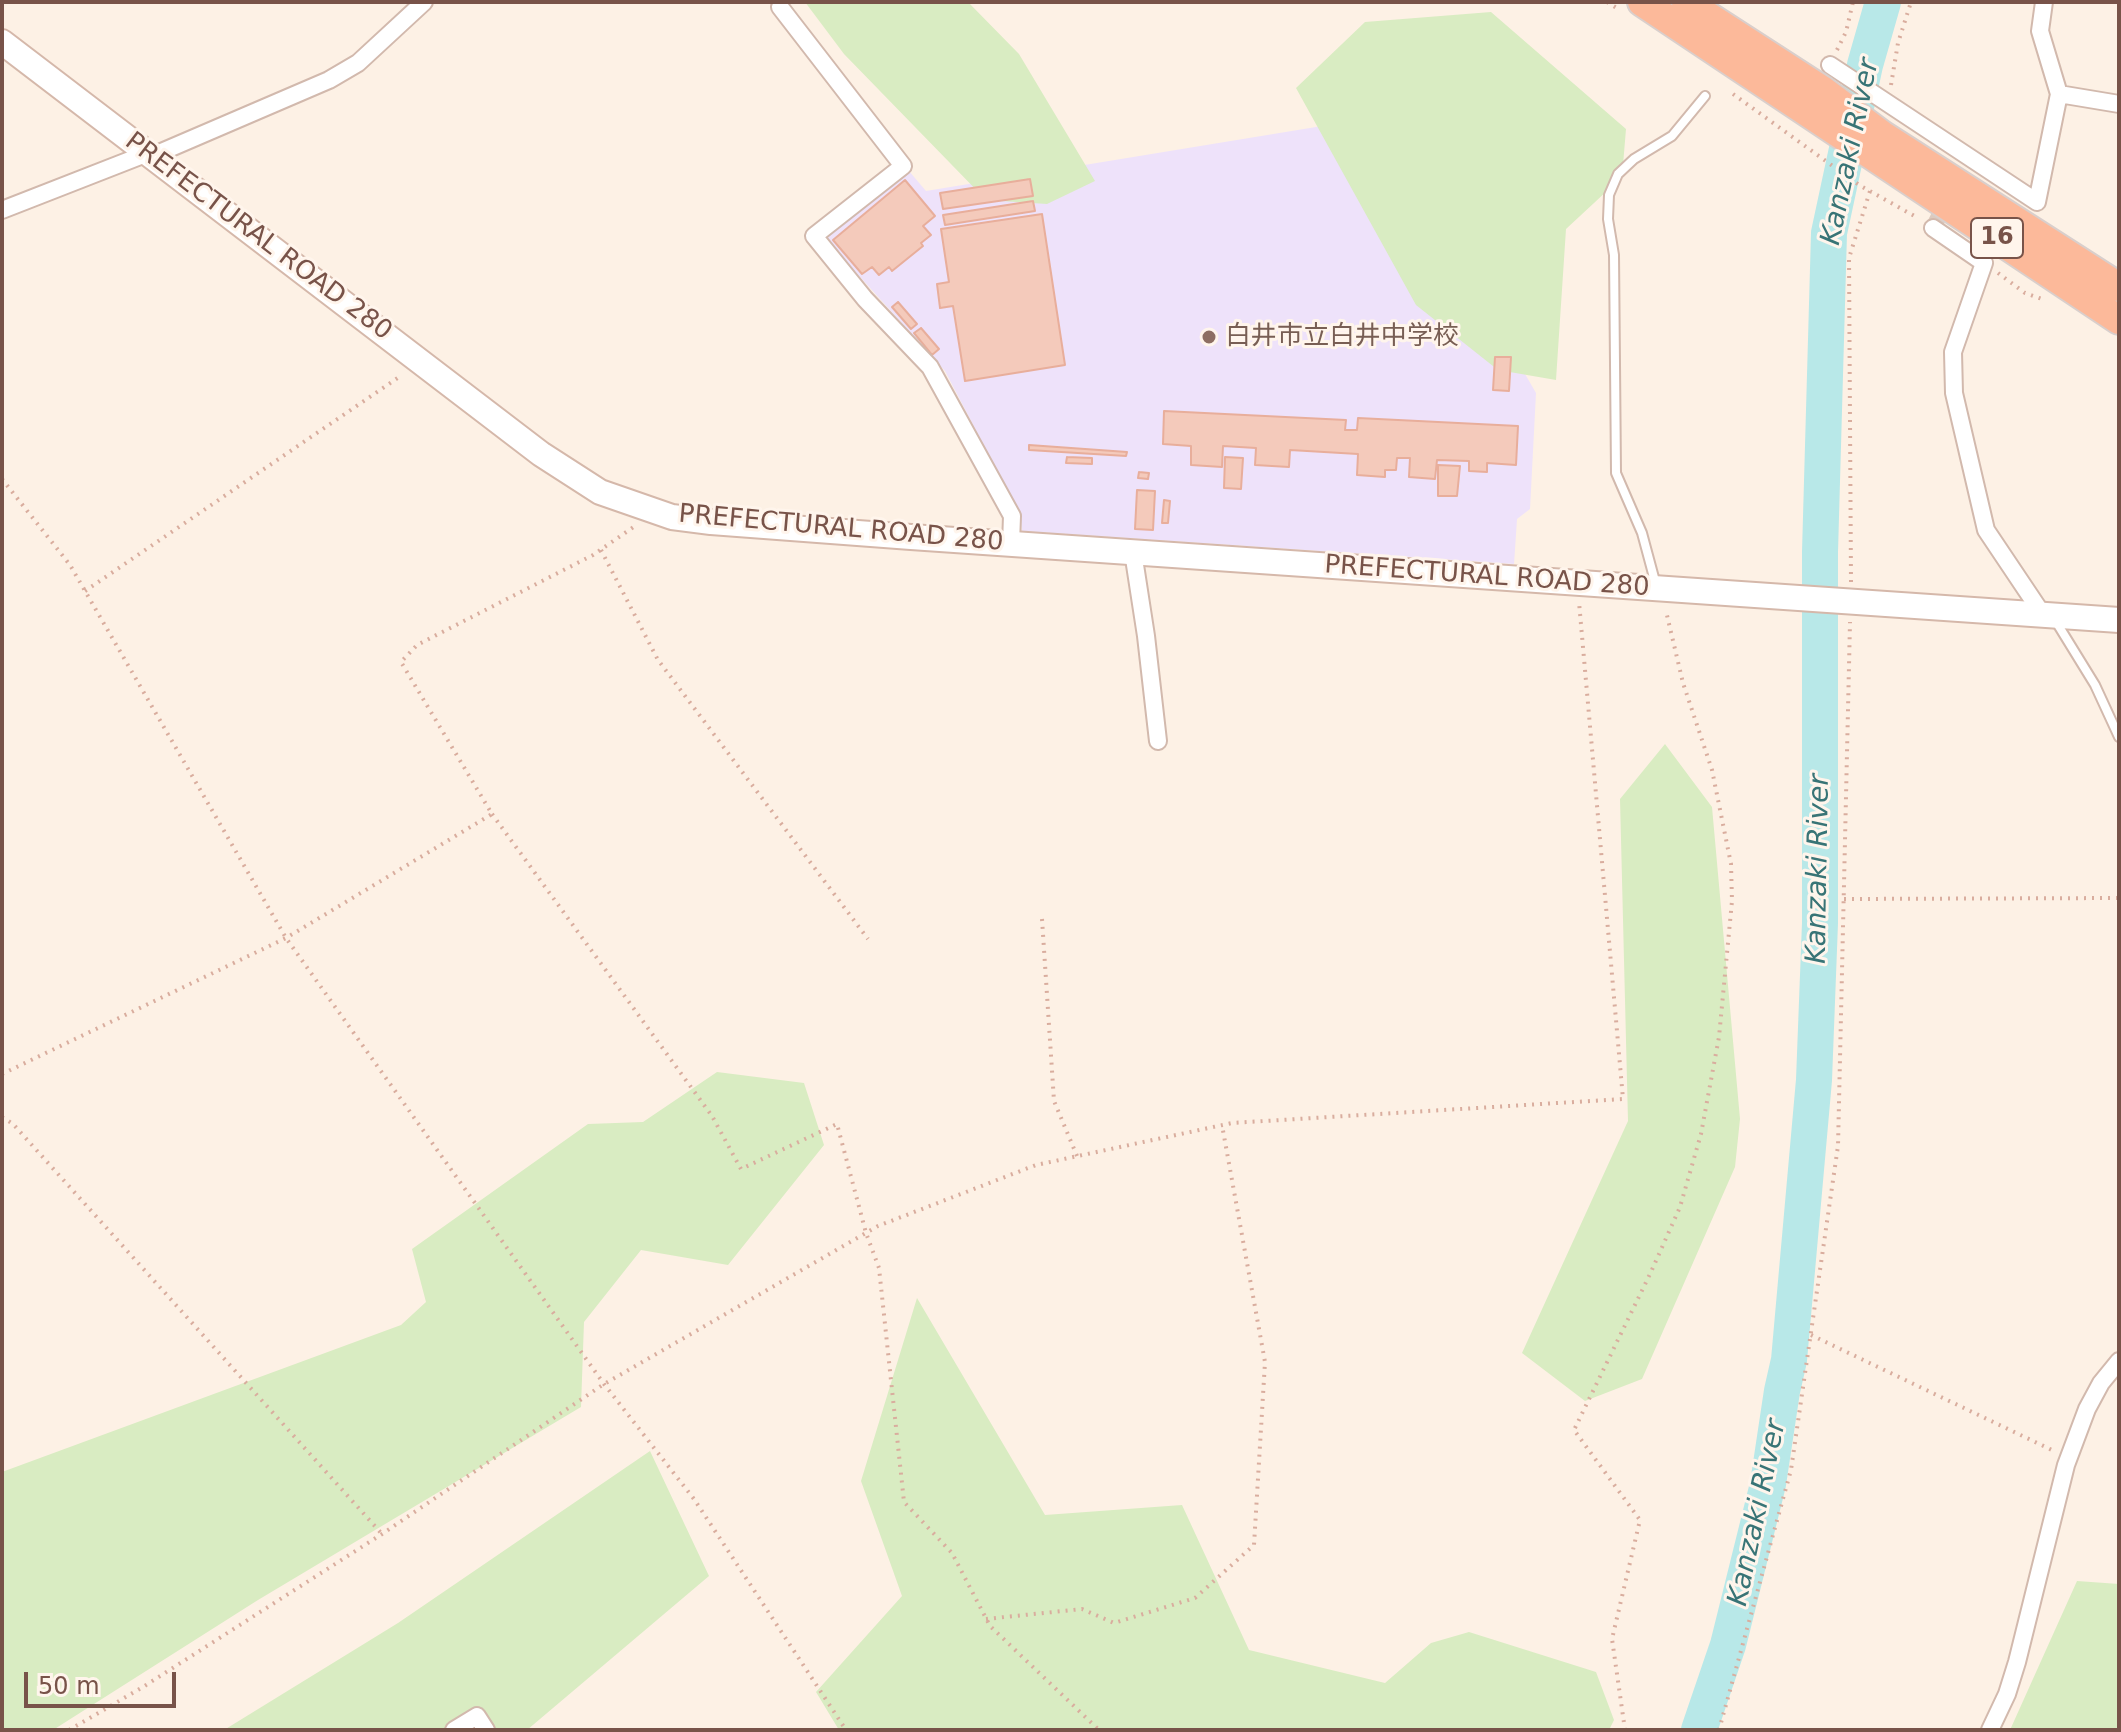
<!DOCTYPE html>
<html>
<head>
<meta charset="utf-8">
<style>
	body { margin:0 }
	#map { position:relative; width:2121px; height:1732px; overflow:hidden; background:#fdf1e5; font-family:"DejaVu Sans",sans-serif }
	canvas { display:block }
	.frame { position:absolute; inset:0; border:4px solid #785349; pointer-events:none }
	.scale { position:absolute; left:24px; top:1672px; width:152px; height:36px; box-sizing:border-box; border:4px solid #785349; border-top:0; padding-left:10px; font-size:24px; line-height:28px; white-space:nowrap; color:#785349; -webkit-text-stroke:6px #fff5ec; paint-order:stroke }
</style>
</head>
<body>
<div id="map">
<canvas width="2121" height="1732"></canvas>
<div class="frame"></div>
<div class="scale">50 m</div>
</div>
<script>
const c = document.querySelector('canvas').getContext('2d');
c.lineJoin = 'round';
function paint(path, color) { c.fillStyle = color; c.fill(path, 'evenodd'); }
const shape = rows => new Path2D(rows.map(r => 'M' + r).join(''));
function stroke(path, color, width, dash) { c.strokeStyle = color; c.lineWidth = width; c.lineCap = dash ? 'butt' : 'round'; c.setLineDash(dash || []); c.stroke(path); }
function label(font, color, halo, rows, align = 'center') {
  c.font = font + ' "DejaVu Sans","Noto Sans JP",sans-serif'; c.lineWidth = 6; c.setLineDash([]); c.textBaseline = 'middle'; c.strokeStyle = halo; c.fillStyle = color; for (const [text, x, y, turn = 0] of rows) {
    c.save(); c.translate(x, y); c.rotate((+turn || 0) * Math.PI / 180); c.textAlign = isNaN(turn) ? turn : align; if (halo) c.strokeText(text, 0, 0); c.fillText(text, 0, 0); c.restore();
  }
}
paint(shape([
	[1377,117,1536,393,1530,509,1517,519,1514,564,1022,531,1020,515,945,371,824,237,909,171,926,191]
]), '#eee2fa');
paint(shape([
	[805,2,968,2,1019,54,1095,181,1047,204,986,200,844,54],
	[1491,12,1626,129,1622,177,1566,229,1556,380,1498,370,1416,305,1296,88,1365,22],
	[1665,744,1712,807,1740,1119,1735,1167,1642,1379,1585,1401,1522,1353,1628,1121,1620,799],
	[717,1072,804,1083,824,1145,728,1265,641,1250,584,1322,581,1407,258,1600,53,1730,2,1730,2,1472,401,1325,426,1302,412,1249,588,1124,643,1122],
	[917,1298,1045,1515,1182,1505,1249,1650,1385,1683,1431,1643,1469,1632,1596,1672,1614,1720,1609,1730,839,1730,816,1692,902,1596,861,1481],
	[650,1451,709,1576,527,1730,224,1730,398,1623],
	[2077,1581,2119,1584,2119,1730,2010,1730]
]), '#d9ecc2');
stroke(shape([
	[1699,1730,1728,1645,1768,1484,1782,1391,1789,1360,1814,1080,1820,923,1820,552,1829,233,1865,65,1883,2]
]), '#b8e8e8', 36);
const building = shape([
	[1030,179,1033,196,943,209,940,193,1030,179],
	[905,180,935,216,923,226,931,235,921,243,923,246,892,271,889,267,879,275,872,267,862,274,833,240,905,180],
	[1033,201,1035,211,945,225,943,215,1033,201],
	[1042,214,1065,365,965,381,953,306,940,308,937,284,949,282,941,229,1042,214],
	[898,302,917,324,911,329,892,307,898,302],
	[921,328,939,349,932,355,914,333,921,328],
	[1495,357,1511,357,1509,391,1493,390,1495,357],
	[1164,411,1346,420,1345,430,1357,430,1358,418,1518,426,1516,465,1487,463,1487,472,1469,471,1469,461,1437,460,1435,479,1409,477,1410,458,1397,458,1396,470,1385,470,1385,477,1357,475,1358,454,1290,450,1289,467,1255,465,1256,448,1223,446,1222,467,1191,465,1191,446,1163,444,1164,411],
	[1029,445,1127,452,1126,456,1029,450,1029,445],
	[1067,457,1092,458,1092,464,1066,463,1067,457],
	[1225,457,1243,458,1241,489,1224,488,1225,457],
	[1438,465,1460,466,1457,496,1438,496,1438,465],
	[1139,472,1149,473,1148,479,1138,478,1139,472],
	[1137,490,1155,491,1153,530,1135,529,1137,490],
	[1164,500,1170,501,1168,523,1162,523,1164,500]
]);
paint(building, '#f4cabb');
stroke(building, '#e8ae9b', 2);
stroke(shape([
	[1933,228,1969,158]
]), '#dccabe', 16, [16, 8]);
const service = shape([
	[1656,585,1642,533,1616,473,1614,255,1608,219,1609,195,1618,174,1634,159,1672,136,1705,96],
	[2055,620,2095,685,2119,737]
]);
const minor = shape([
	[780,7,903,166,814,236,865,299,930,367,1012,516,1011,544],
	[1830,65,2037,202,2059,94,2040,31,2044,2],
	[2059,94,2119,104],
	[152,156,329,80,358,63,424,2],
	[2,210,148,153],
	[1933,228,1984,263,1953,352,1954,393,1986,530,2043,615],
	[1133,552,1146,636,1158,741],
	[454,1730,477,1716,486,1730],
	[1990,1730,2007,1694,2017,1662,2066,1465,2087,1409,2101,1383,2119,1361]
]);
const secondary = shape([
	[2,42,541,454,600,492,672,517,711,522,911,537,2119,620]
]);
const trunk = shape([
	[1642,2,2119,320],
	[1686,2,1822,90,1882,135,2119,287]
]);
stroke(service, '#d2b9ad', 12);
stroke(minor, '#d2b9ad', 20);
stroke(secondary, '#d5b8aa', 28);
stroke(trunk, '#d9cfcc', 32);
stroke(shape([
	[1607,2,1620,10],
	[1837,50,1846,32,1853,2],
	[1891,85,1898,43,1911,2],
	[1733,94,1859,185,1918,218],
	[1998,273,2025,293,2042,299],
	[2,479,70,565,286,938,604,1384,694,1499,846,1730],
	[601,550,658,660,868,939],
	[1851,582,1849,258,1870,191],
	[85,591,402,375],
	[492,814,712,1116,741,1169,837,1124,866,1233,879,1268,904,1502,952,1553,990,1626,1099,1730],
	[1844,899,2119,898],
	[1042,919,1054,1101,1077,1156],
	[2,1074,286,938,492,814,401,662,417,645,593,555,635,526],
	[2,1117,13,1124,382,1534],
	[1811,1335,2054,1451],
	[986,1619,1082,1609,1114,1623,1195,1598,1254,1545,1265,1362,1222,1125],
	[69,1730,143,1687,382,1534,604,1384,878,1226,1036,1165,1232,1123,1623,1099,1579,602],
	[1625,1730,1612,1639,1640,1520,1574,1430,1651,1272,1680,1207,1701,1134,1719,1037,1732,901,1731,864,1712,770,1683,683,1666,611],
	[1719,1730,1791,1470,1838,1146,1850,622]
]), '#d9ad9e', 4, [2, 6]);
stroke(service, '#fff', 8);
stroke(minor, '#fff', 16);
stroke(secondary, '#fff', 24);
stroke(trunk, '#fcb99a', 28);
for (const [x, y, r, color] of [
	[1209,337,8,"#8d6e63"]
]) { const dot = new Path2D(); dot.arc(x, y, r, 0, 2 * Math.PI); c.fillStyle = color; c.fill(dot); stroke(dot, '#fff5ec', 3); }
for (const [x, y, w] of [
	[1997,238,52]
]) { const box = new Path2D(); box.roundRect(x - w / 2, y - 20, w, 40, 6); c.fillStyle = '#fff5ec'; c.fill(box); stroke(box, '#785349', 2); }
label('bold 24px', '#785349', null, [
	["16",1997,238]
]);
label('26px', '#785349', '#fff5ec', [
	["PREFECTURAL ROAD 280",258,237,37],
	["PREFECTURAL ROAD 280",841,529,5],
	["PREFECTURAL ROAD 280",1487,577,4]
]);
label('26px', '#785e54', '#fff5ec', [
	["白井市立白井中学校",1225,337]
], 'left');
label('italic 28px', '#387476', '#fff5ec', [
	["Kanzaki River",1851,152,-78],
	["Kanzaki River",1819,869,-89],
	["Kanzaki River",1758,1513,-78]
]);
</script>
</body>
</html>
